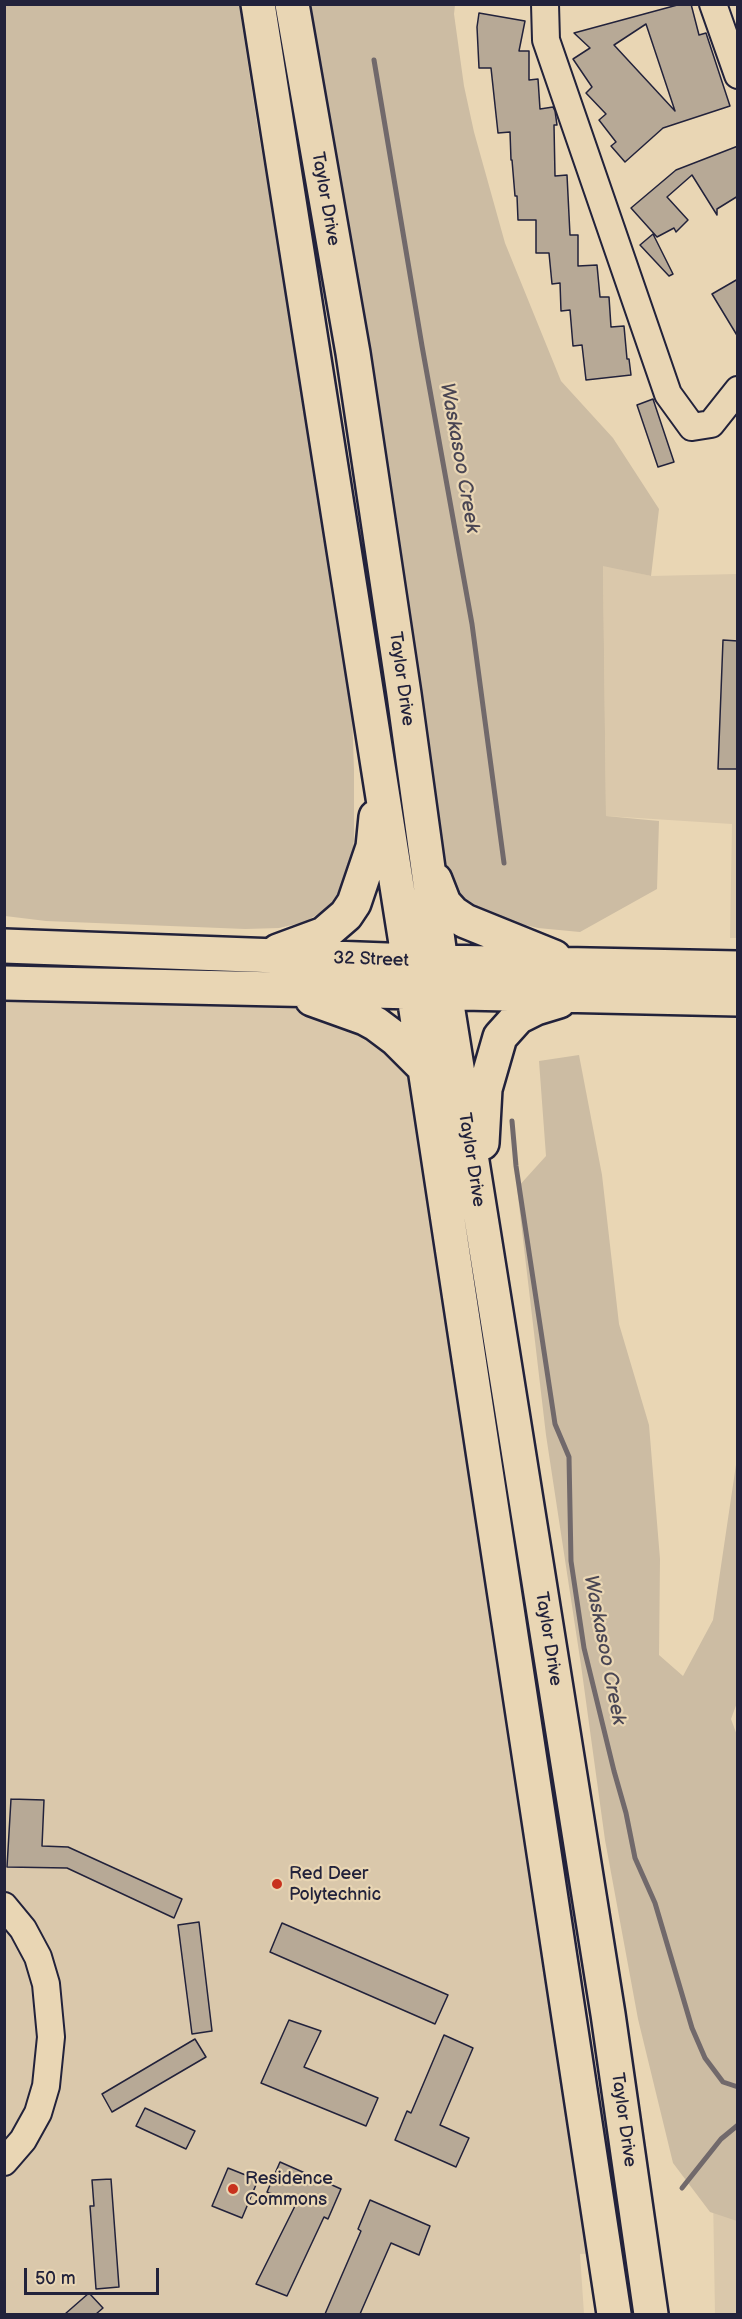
<!DOCTYPE html>
<html>
<head>
<meta charset="utf-8">
<style>
	body { margin:0 }
	#map { position:relative; width:742px; height:2319px; overflow:hidden; background:#e9d6b4; font-family:"Balsamiq Sans",sans-serif }
	canvas { display:block }
	.frame { position:absolute; inset:0; border:6px solid #22223b; pointer-events:none }
	.scale { position:absolute; left:24px; top:2268px; width:135px; height:27px; box-sizing:border-box; border:3px solid #22223b; border-top:0; padding-left:8px; font-size:18px; line-height:21px; white-space:nowrap; color:#22223b; -webkit-text-stroke:4px #e9d6b4; paint-order:stroke }
</style>
</head>
<body>
<div id="map">
<canvas width="742" height="2319"></canvas>
<div class="frame"></div>
<div class="scale">50 m</div>
</div>
<script>
const c = document.querySelector('canvas').getContext('2d');
c.lineJoin = 'round';
function paint(path, color) { c.fillStyle = color; c.fill(path, 'evenodd'); }
const shape = rows => new Path2D(rows.map(r => 'M' + r).join(''));
function stroke(path, color, width, dash) { c.strokeStyle = color; c.lineWidth = width; c.lineCap = dash ? 'butt' : 'round'; c.setLineDash(dash || []); c.stroke(path); }
function label(font, color, halo, rows, align = 'center') {
  c.font = font + ' "Balsamiq Sans",sans-serif'; c.lineWidth = 4.5; c.setLineDash([]); c.textBaseline = 'middle'; c.strokeStyle = halo; c.fillStyle = color; for (const [text, x, y, turn = 0] of rows) {
    c.save(); c.translate(x, y); c.rotate((+turn || 0) * Math.PI / 180); c.textAlign = isNaN(turn) ? turn : align; if (halo) c.strokeText(text, 0, 0); c.fillText(text, 0, 0); c.restore();
  }
}
paint(shape([
	[603,565,651,576,737,574,737,938,730,938,732,824,606,816],
	[5,981,279,988,424,1067,605,2253,580,2254,584,2314,5,2314],
	[737,2192,737,2314,715,2314,713,2194]
]), '#dac8ab');
paint(shape([
	[4,5,239,5,257,124,293,332,352,712,354,770,354,839,350,875,333,901,321,912,305,922,279,928,245,929,46,921,5,916],
	[304,5,455,5,454,14,464,86,474,132,505,243,561,381,613,438,659,509,651,576,603,566,606,816,659,821,657,889,580,932,538,928,495,918,470,908,453,892,441,874],
	[579,1055,602,1175,619,1324,649,1425,660,1559,659,1655,683,1676,713,1620,737,1458,738,1700,731,1719,738,1738,737,2221,710,2212,673,2163,638,2019,605,1840,581,1665,546,1435,517,1188,546,1156,539,1061]
]), '#ccbca3');
stroke(shape([
	[374,60,422,346,472,624,504,863],
	[512,1121,516,1166,555,1424,569,1457,571,1561,584,1648,614,1771,626,1813,635,1858,655,1903,692,2028,705,2058,723,2082,738,2087],
	[682,2188,721,2139,738,2125]
]), '#71696b', 5);
const building = shape([
	[681,4,691,4,699,35,706,33,730,106,663,128,625,162,611,146,616,142,599,120,606,114,586,93,592,87,573,59,590,48,574,33,681,4],
	[646,24,675,111,614,45,646,24],
	[479,13,525,21,519,51,529,51,529,80,538,79,540,109,553,107,555,111,557,125,554,125,555,176,567,175,570,235,578,235,578,266,597,265,600,297,609,297,611,327,624,326,627,359,629,359,631,375,586,380,582,345,573,346,570,310,561,311,560,283,552,284,549,253,536,253,536,220,518,220,517,196,515,196,512,160,511,160,510,132,498,133,491,68,479,68,477,27,479,13],
	[738,146,738,196,717,209,717,215,692,175,667,197,688,220,676,232,674,228,657,237,631,208,676,170,738,146],
	[653,234,673,274,669,276,640,245,653,234],
	[738,279,738,337,712,294,738,279],
	[653,399,674,462,658,467,637,405,653,399],
	[723,640,738,641,738,769,718,769,723,640],
	[11,1799,44,1800,42,1846,68,1847,182,1899,174,1918,67,1868,7,1867,11,1799],
	[199,1922,212,2031,192,2034,178,1925,199,1922],
	[282,1923,448,1995,435,2024,270,1952,282,1923],
	[289,2020,321,2031,304,2067,378,2098,366,2126,261,2083,289,2020],
	[444,2035,473,2048,440,2125,469,2138,456,2167,395,2140,407,2111,411,2113,444,2035],
	[195,2039,206,2057,112,2112,102,2094,195,2039],
	[145,2108,195,2131,186,2149,136,2126,145,2108],
	[280,2162,341,2189,328,2219,324,2217,287,2296,256,2284,296,2204,267,2192,280,2162],
	[228,2168,258,2180,242,2218,212,2206,228,2168],
	[111,2179,119,2287,96,2289,90,2206,94,2206,92,2180,111,2179],
	[370,2200,430,2226,419,2255,391,2243,360,2314,325,2314,361,2231,358,2229,370,2200],
	[89,2293,103,2308,96,2314,65,2314,89,2293]
]);
paint(building, '#b7a996');
stroke(building, '#22223b', 1.5);
const minor = shape([
	[545,4,546,40,668,394,692,427,711,424,738,390],
	[713,4,738,75],
	[4,1906,23,1929,38,1957,46,1984,51,2037,46,2086,38,2113,23,2140,4,2162]
]);
const major = shape([
	[258,4,405,937,614,2314],
	[292,4,353,353,404,694,445,992,608,2014,651,2314],
	[435,880,444,903,453,913,465,921,554,957],
	[4,946,441,962,738,968],
	[278,951,324,934,346,915,354,903,373,847,376,817],
	[4,983,738,999],
	[312,999,365,1018,376,1024,396,1039,424,1067],
	[482,1143,485,1089,500,1037,518,1017,536,1008,559,1001]
]);
stroke(minor, '#22223b', 30);
stroke(major, '#22223b', 38);
stroke(minor, '#e9d6b4', 26);
stroke(major, '#e9d6b4', 33);
for (const [x, y, r, color] of [
	[277,1884,6,"#c8321e"],
	[233,2189,6,"#c8321e"]
]) { const dot = new Path2D(); dot.arc(x, y, r, 0, 2 * Math.PI); c.fillStyle = color; c.fill(dot); stroke(dot, '#e9d6b4', 2); }
label('18px', '#22223b', '#e9d6b4', [
	["Taylor Drive",325,199,80],
	["Taylor Drive",401,679,82],
	["32 Street",371,960,2],
	["Taylor Drive",471,1160,81],
	["Taylor Drive",548,1639,81],
	["Taylor Drive",623,2120,82]
]);
label('18px', '#22223b', '#e9d6b4', [
	["Red Deer",289,1874],
	["Polytechnic",289,1895],
	["Residence",245,2179],
	["Commons",245,2200]
], 'left');
label('italic 20px', '#494553', '#e9d6b4', [
	["Waskasoo Creek",459,458,80],
	["Waskasoo Creek",604,1650,79]
]);
</script>
</body>
</html>
